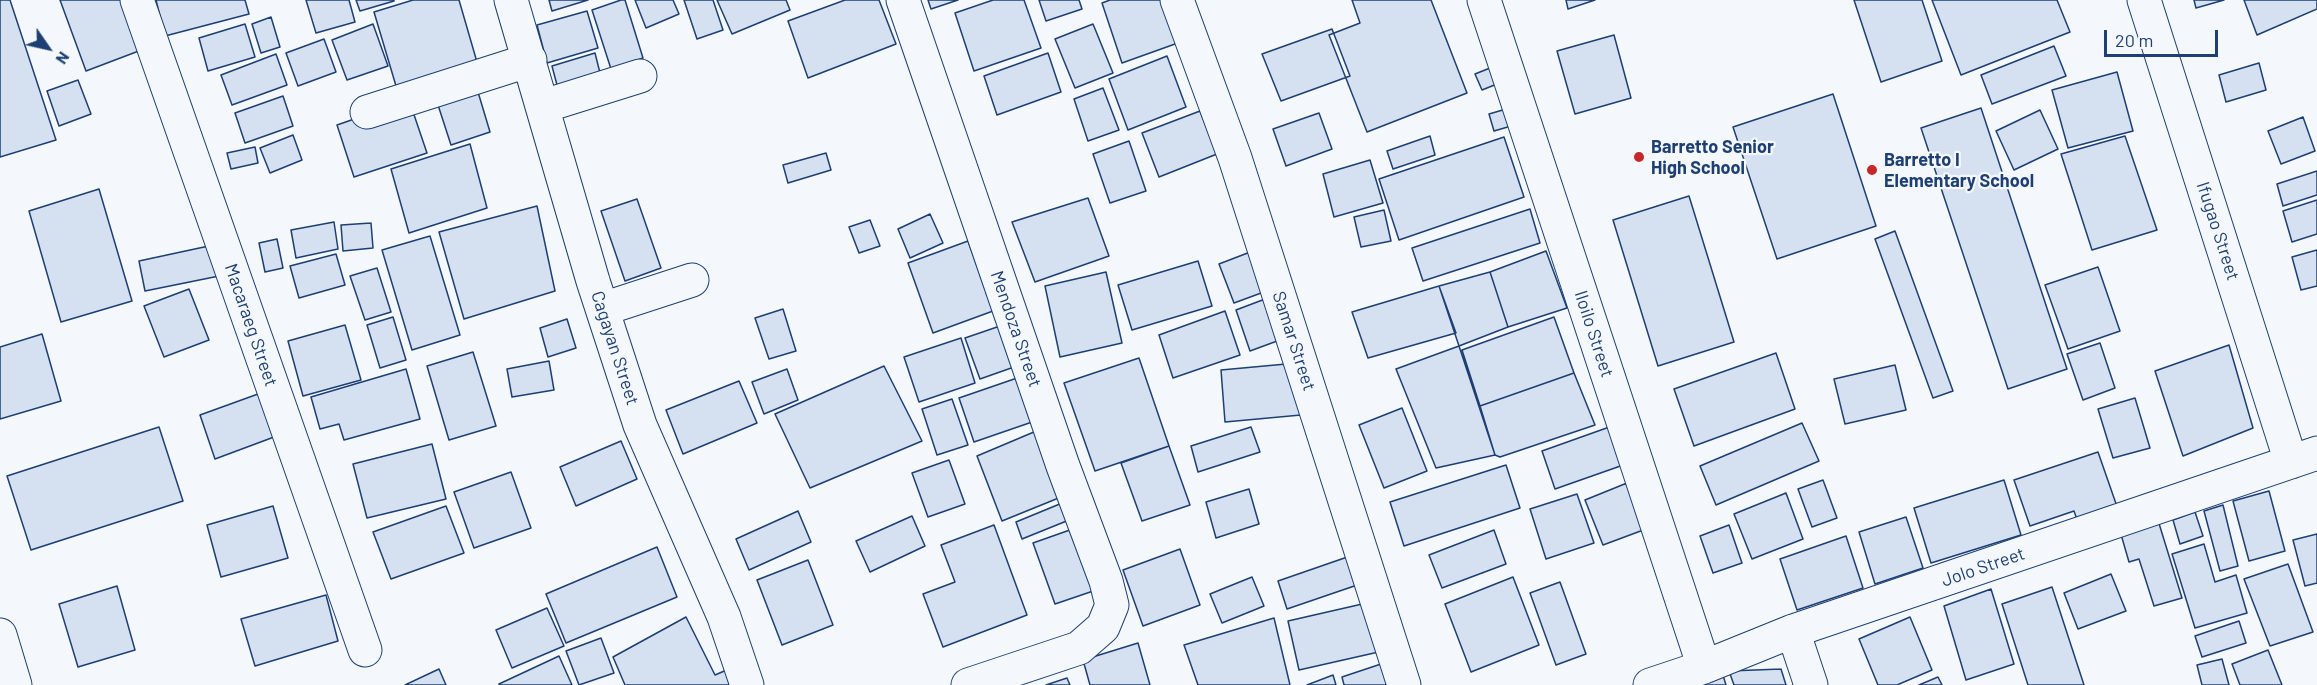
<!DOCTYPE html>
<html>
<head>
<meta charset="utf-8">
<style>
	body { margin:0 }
	#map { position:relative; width:2317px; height:685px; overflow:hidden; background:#f4f7fb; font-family:Barlow,sans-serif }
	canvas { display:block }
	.north { position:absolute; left:18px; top:18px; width:60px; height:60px; -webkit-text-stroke:4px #f4f7fb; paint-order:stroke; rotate:124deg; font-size:16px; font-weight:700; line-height:24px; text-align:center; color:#1d3f73 }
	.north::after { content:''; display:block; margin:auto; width:21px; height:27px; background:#1d3f73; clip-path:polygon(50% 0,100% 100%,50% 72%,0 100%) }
	.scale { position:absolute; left:2104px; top:30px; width:114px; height:27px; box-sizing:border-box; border:3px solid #1d3f73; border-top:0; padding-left:8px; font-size:18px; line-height:21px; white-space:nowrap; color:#1d3f73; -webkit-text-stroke:4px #f4f7fb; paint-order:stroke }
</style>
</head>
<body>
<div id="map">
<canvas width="2317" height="685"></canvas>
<div class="north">N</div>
<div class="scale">20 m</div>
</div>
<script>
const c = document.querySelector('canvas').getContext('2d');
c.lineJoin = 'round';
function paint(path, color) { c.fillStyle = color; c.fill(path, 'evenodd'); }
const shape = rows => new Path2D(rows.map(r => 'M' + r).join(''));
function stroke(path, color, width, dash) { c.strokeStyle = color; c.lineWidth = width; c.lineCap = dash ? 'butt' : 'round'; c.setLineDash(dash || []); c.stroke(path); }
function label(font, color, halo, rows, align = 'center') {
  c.font = font + ' Barlow,sans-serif'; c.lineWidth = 4.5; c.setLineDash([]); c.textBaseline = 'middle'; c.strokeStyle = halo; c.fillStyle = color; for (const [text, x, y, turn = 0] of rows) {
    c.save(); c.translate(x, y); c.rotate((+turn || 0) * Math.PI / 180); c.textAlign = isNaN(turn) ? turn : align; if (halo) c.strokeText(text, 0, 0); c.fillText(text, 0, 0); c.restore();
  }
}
const building = shape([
	[0,0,10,0,56,140,0,157,0,0],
	[60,0,126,0,144,49,86,71,60,0],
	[156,0,245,0,249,14,165,36,156,0],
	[306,0,349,0,355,22,316,33,306,0],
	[356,0,394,0,394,1,360,11,356,0],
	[413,0,459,0,479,69,399,96,374,12,413,0],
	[549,0,588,0,552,11,549,0],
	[621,0,625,0,643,58,611,69,592,10,621,0],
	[635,0,673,0,679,14,646,28,635,0],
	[684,0,713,0,723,30,697,39,684,0],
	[717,0,786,0,790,10,732,34,717,0],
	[845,0,879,0,896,44,808,78,788,21,845,0],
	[928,0,958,0,931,9,928,0],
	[993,0,1024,0,1041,48,974,71,955,13,993,0],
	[1039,0,1079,0,1082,9,1046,21,1039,0],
	[1110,0,1176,0,1189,39,1122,63,1102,3,1110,0],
	[1352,0,1431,0,1467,93,1367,132,1329,35,1360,23,1352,0],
	[1566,0,1595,0,1568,9,1566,0],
	[1854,0,1922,0,1942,61,1881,82,1854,0],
	[1932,0,2057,0,2070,32,1961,75,1932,0],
	[2194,0,2224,0,2196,8,2194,0],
	[2244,0,2317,0,2317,9,2257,35,2244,0],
	[587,11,598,48,547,63,537,25,587,11],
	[271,17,280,47,261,53,252,24,271,17],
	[245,24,255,57,208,71,199,38,245,24],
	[373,24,388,66,347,80,332,40,373,24],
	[1093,24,1113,73,1075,88,1055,39,1093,24],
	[1332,29,1350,76,1281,101,1262,54,1332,29],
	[1614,35,1631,98,1575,114,1557,51,1614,35],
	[324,39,336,72,298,86,286,53,324,39],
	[2054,46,2066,76,1992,104,1981,75,2054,46],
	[595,53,600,73,557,85,552,66,595,53],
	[1048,53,1061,92,997,115,984,76,1048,53],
	[276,54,287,85,232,105,221,75,276,54],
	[1167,56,1186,107,1128,130,1109,79,1167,56],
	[2259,63,2266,90,2226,102,2219,75,2259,63],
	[1500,64,1507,80,1482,90,1475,74,1500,64],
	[2117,72,2133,131,2068,148,2052,90,2117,72],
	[78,80,91,114,59,126,47,91,78,80],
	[1103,88,1119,130,1088,141,1074,99,1103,88],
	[478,92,490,132,451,145,438,105,478,92],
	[1833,94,1876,226,1777,259,1733,127,1833,94],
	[283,96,293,126,245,143,235,113,283,96],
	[409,100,427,153,354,177,337,125,409,100],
	[1513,107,1518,124,1494,131,1489,114,1513,107],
	[1981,108,2067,369,2008,389,1921,128,1981,108],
	[2040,110,2058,149,2014,170,1996,131,2040,110],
	[1200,111,1217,154,1159,177,1142,133,1200,111],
	[1319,113,1332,149,1286,166,1273,129,1319,113],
	[2303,117,2315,151,2281,164,2268,131,2303,117],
	[293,135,302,160,270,173,260,148,293,135],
	[1430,136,1435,155,1393,169,1387,151,1430,136],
	[2125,136,2157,230,2092,250,2061,154,2125,136],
	[1504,137,1524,197,1399,240,1379,179,1504,137],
	[1129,141,1146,191,1110,203,1093,154,1129,141],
	[470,144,487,208,409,233,391,169,470,144],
	[255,147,258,163,231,169,227,153,255,147],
	[826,153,831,170,788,183,783,165,826,153],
	[1370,160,1383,203,1334,217,1323,174,1370,160],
	[2317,171,2317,195,2283,206,2277,184,2317,171],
	[99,189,132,301,61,322,29,211,99,189],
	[1689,196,1734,342,1658,366,1613,220,1689,196],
	[1088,198,1109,256,1035,282,1012,222,1088,198],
	[637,199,661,268,625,281,601,211,637,199],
	[2317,200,2317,234,2292,242,2283,211,2317,200],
	[537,206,555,291,464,319,439,232,537,206],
	[1530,209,1540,243,1423,281,1412,248,1530,209],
	[1384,210,1391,241,1361,247,1354,217,1384,210],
	[930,214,943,243,910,258,898,229,930,214],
	[870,220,880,246,859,253,849,227,870,220],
	[334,222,338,249,296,258,291,230,334,222],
	[371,223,373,248,343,251,341,225,371,223],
	[1895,231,1953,391,1933,398,1875,239,1895,231],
	[430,236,460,335,412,350,382,250,430,236],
	[277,239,283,268,265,272,259,243,277,239],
	[968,241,993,311,933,333,908,263,968,241],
	[218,244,224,275,145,291,139,261,218,244],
	[1258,249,1272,289,1234,303,1219,264,1258,249],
	[2317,250,2317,286,2301,290,2292,257,2317,250],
	[1546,251,1567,308,1508,327,1490,272,1546,251],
	[336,254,345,285,299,298,290,266,336,254],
	[1198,261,1212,306,1132,330,1118,285,1198,261],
	[2098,267,2120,331,2068,349,2045,285,2098,267],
	[377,268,391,312,365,320,350,276,377,268],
	[1106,272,1122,343,1060,357,1045,286,1106,272],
	[1490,272,1508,327,1459,346,1439,286,1490,272],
	[1439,286,1456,333,1368,358,1352,312,1439,286],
	[189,289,209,340,164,357,144,306,189,289],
	[1273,296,1288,337,1250,351,1236,310,1273,296],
	[783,309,796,351,769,359,755,318,783,309],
	[1225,311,1240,355,1173,378,1159,335,1225,311],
	[393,317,406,360,380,368,367,325,393,317],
	[1554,317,1574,373,1480,406,1462,350,1554,317],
	[567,319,576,348,548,357,540,328,567,319],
	[345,325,361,380,303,396,288,341,345,325],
	[1000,326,1014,367,980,379,965,338,1000,326],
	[42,334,61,401,0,419,0,347,42,334],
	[961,338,975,383,919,402,904,357,961,338],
	[2100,343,2115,388,2083,400,2067,354,2100,343],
	[2229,345,2253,428,2183,456,2155,371,2229,345],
	[1459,346,1495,455,1436,468,1396,369,1459,346],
	[473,352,496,426,449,440,427,366,473,352],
	[1776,353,1795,409,1694,446,1674,389,1776,353],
	[1139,358,1169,446,1095,471,1064,383,1139,358],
	[549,361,554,390,512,397,507,369,549,361],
	[1297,363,1301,415,1225,422,1221,370,1297,363],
	[1895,365,1906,410,1845,424,1834,379,1895,365],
	[884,366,922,441,810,488,775,414,884,366],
	[406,369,420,419,344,440,339,424,320,429,311,397,406,369],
	[787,369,798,400,764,414,752,382,787,369],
	[1574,373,1595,425,1500,457,1495,455,1480,406,1574,373],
	[1020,377,1035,421,974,442,959,398,1020,377],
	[739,381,757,423,683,454,666,410,739,381],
	[258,394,274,437,215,459,200,415,258,394],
	[2135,398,2150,448,2113,458,2098,409,2135,398],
	[952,399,968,445,937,455,922,409,952,399],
	[1402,408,1427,471,1384,488,1359,425,1402,408],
	[1802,423,1819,461,1716,505,1700,466,1802,423],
	[1615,425,1629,463,1555,489,1542,451,1615,425],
	[159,427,183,501,31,550,7,476,159,427],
	[1251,427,1260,452,1198,472,1191,446,1251,427],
	[1041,429,1066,495,1002,521,977,456,1041,429],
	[621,441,637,479,576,506,560,467,621,441],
	[432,444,446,499,367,518,353,464,432,444],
	[1169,446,1190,505,1142,521,1121,463,1169,446],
	[2098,452,2121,518,2081,531,2074,511,2030,526,2014,480,2098,452],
	[949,460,965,504,928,517,912,473,949,460],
	[1506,465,1520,508,1404,546,1390,502,1506,465],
	[511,472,531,528,474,548,454,492,511,472],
	[1823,480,1837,518,1812,527,1798,489,1823,480],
	[2004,480,2021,535,1931,563,1914,508,2004,480],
	[1627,483,1646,529,1603,545,1585,500,1627,483],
	[1249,489,1259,524,1216,538,1206,502,1249,489],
	[2269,491,2285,551,2249,561,2233,501,2269,491],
	[1786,493,1803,539,1752,559,1734,514,1786,493],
	[1577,494,1594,543,1546,559,1530,509,1577,494],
	[1067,501,1074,518,1022,539,1016,522,1067,501],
	[2223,505,2238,566,2220,571,2204,511,2223,505],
	[273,506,288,558,221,577,207,525,273,506],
	[446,506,464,553,391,579,373,532,446,506],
	[798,511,811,542,749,570,736,539,798,511],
	[2195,512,2203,536,2180,544,2173,520,2195,512],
	[912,516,925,546,870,572,856,541,912,516],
	[1906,517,1923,568,1875,584,1859,532,1906,517],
	[2157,517,2182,598,2154,606,2139,559,2129,562,2120,531,2157,517],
	[994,525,1027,615,943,647,923,594,955,582,941,545,994,525],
	[1084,525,1105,587,1055,604,1033,543,1084,525],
	[1729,525,1742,563,1713,573,1700,536,1729,525],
	[1494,530,1506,564,1442,588,1429,555,1494,530],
	[2317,534,2317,583,2305,586,2293,540,2317,534],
	[1846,536,1863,588,1797,610,1780,559,1846,536],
	[2204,544,2215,582,2236,575,2247,613,2195,628,2172,554,2204,544],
	[657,547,677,597,566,643,546,594,657,547],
	[1180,549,1200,605,1143,626,1123,570,1180,549],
	[1356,554,1366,582,1287,609,1278,581,1356,554],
	[808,560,833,625,782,645,757,580,808,560],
	[2288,564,2313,632,2270,646,2244,579,2288,564],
	[2111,574,2126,611,2078,629,2064,593,2111,574],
	[1252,577,1264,606,1222,623,1210,594,1252,577],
	[1513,577,1539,645,1471,672,1445,604,1513,577],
	[1560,582,1586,654,1556,665,1530,593,1560,582],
	[117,586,135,650,78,667,59,604,117,586],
	[2052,587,2084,685,2028,685,2002,604,2052,587],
	[1991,589,2014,664,1966,680,1944,606,1991,589],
	[326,595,338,641,255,666,241,619,326,595],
	[1371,602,1383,651,1299,670,1288,621,1371,602],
	[547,608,564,646,512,668,496,630,547,608],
	[686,617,715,675,729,669,734,685,625,685,613,657,686,617],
	[1910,617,1932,670,1897,685,1878,685,1859,639,1910,617],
	[1274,618,1290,685,1198,685,1184,645,1274,618],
	[2239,621,2246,643,2202,657,2195,636,2239,621],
	[601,638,614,673,579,685,566,651,601,638],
	[1138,643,1150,685,1090,685,1083,660,1138,643],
	[2268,650,2282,685,2240,685,2232,664,2268,650],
	[559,656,572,685,499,685,499,684,559,656],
	[2222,659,2229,685,2202,685,2197,665,2222,659],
	[1393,660,1401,685,1344,685,1342,677,1393,660],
	[439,669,446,685,405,685,439,669],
	[1781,669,1786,685,1734,685,1729,671,1781,669],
	[1722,672,1726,685,1675,685,1722,672],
	[1333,675,1336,685,1307,685,1333,675],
	[1938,677,1942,685,1919,685,1938,677],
	[1067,678,1070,685,1046,685,1067,678]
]);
paint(building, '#d5e0f0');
stroke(building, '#1d3f73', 1.5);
const minor = shape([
	[137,0,365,650],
	[511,0,593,281,640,425,724,617,747,685],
	[903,0,1063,466,1106,581,1112,605,1103,627,1079,648,968,685],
	[1177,0,1235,158,1404,685],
	[1484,0,1704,667],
	[2144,0,2291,462],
	[544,106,640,76],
	[367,112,530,60],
	[603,309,692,280],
	[1793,631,1811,685],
	[0,635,15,685],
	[1650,685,1704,667,1793,631,2317,453]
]);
stroke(minor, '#1d3f73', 35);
stroke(minor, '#f4f7fb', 33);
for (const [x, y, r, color] of [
	[1639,157,6,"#c62828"],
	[1872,170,6,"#c62828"]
]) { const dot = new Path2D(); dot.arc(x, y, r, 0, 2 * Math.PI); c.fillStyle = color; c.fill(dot); stroke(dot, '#f4f7fb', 2); }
label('bold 18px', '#1d3f73', '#f4f7fb', [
	["Barretto Senior",1651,147],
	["High School",1651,168],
	["Barretto I",1884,160],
	["Elementary School",1884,181]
], 'left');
label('18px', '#1d3f73', '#f4f7fb', [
	["Ifugao Street",2218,231,72],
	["Macaraeg Street",251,325,71],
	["Mendoza Street",1016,329,71],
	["Iloilo Street",1594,334,72],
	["Samar Street",1294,341,72],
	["Cagayan Street",615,348,72],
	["Jolo Street",1983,567,-19]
]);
</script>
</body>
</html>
